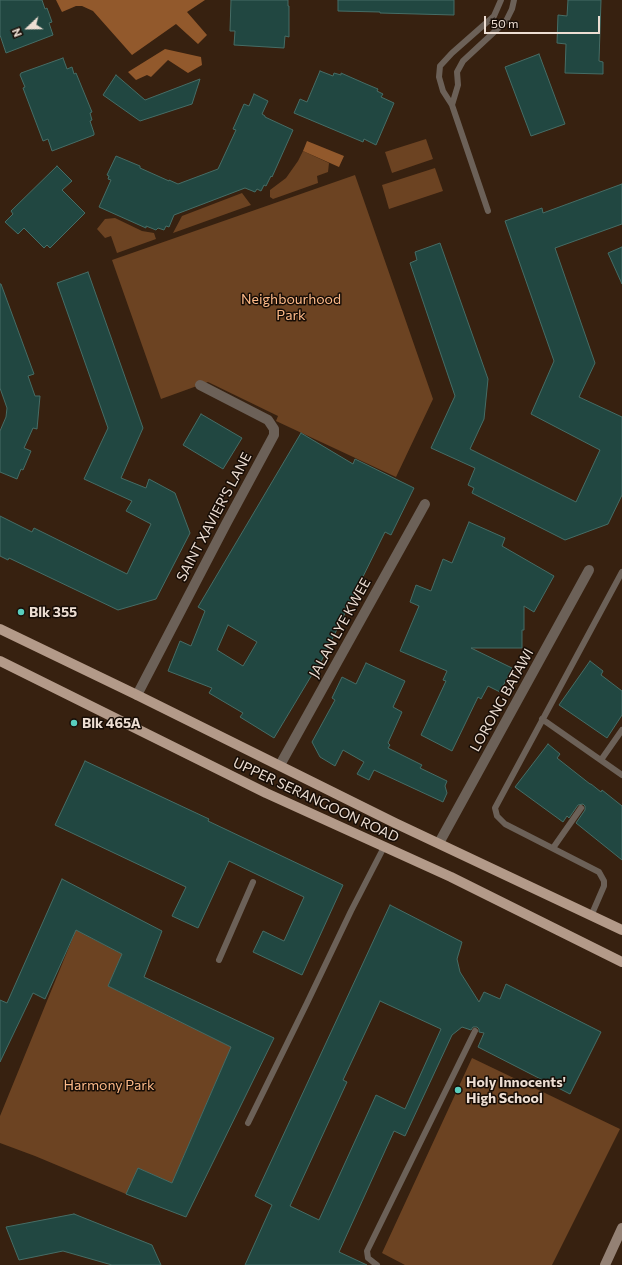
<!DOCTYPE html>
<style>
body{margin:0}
#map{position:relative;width:622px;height:1265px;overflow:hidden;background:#372110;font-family:Commissioner,sans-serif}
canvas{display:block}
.north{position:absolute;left:8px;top:8px;width:40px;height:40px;-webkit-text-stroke:3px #170d06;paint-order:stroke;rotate:248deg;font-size:11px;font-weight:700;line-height:16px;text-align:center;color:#edded3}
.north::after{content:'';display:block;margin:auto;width:14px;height:18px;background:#edded3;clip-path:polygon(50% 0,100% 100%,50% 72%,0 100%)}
.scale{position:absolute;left:484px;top:16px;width:116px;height:18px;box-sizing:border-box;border:2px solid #edded3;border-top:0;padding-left:5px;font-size:12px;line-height:14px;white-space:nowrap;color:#edded3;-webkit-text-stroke:3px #170d06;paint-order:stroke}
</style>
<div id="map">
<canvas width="622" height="1265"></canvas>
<div class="north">N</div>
<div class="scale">50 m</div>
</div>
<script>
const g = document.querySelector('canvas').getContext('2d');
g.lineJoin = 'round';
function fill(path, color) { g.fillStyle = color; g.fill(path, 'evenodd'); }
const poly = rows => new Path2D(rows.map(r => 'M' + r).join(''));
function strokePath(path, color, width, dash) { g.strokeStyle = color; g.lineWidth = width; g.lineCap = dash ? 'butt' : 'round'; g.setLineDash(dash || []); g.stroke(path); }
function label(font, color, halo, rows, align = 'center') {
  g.font = font + ' Commissioner,sans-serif'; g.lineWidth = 3; g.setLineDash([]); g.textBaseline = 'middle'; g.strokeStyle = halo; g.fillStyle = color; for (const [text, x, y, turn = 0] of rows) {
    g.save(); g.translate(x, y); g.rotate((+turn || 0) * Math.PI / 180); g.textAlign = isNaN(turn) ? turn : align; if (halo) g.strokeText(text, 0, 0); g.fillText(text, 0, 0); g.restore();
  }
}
const green = poly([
 [426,139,433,159,392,173,385,152],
 [303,151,329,163,328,172,317,176,318,183,273,199,270,197,270,190,286,178,298,161],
 [435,168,443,191,389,209,382,185],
 [355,175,433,399,396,477,276,421,278,416,208,382,161,399,112,260],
 [242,193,251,205,173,233,182,216],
 [115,218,142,231,154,233,156,239,117,253,111,236,105,238,97,229,105,219],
 [76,930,122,954,108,986,231,1047,172,1183,138,1168,126,1194,35,1156,0,1143,0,1116],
 [472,1058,620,1129,552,1265,405,1265,382,1253]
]);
const water = poly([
 [56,0,205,0,187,12,207,35,198,44,176,24,132,55,93,11,82,6,76,6,62,12],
 [165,49,201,57,202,65,188,73,168,60,151,77,147,75,136,80,128,72],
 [307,141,344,156,339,167,303,151]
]);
const building = poly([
 [0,0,42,0,45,9,47,8,52,22,49,23,53,35,6,53,0,35,0,0],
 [231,0,288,0,288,6,289,6,289,37,285,36,284,48,234,45,235,31,230,31,231,0],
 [338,0,454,0,454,15,380,13,380,12,338,11,338,0],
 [568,0,601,0,599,61,603,62,603,74,565,73,566,44,557,43,558,15,567,16,568,0],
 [539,54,565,124,531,136,505,67,539,54],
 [63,58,67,69,72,67,74,74,76,73,92,112,90,113,92,120,90,121,94,133,94,135,52,151,48,139,43,141,23,88,25,87,20,75,21,73,63,58],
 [320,71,333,76,334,73,341,75,341,73,366,84,378,89,377,91,383,94,381,97,394,103,376,145,364,139,363,142,294,113,300,99,307,102,320,71],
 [116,75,145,100,200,79,192,104,140,121,103,95,116,75],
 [254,94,268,101,262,114,265,116,265,117,293,130,272,177,271,176,266,186,264,185,261,191,257,189,255,192,245,188,174,215,169,227,166,226,164,230,158,228,156,230,146,226,146,228,99,207,111,180,108,179,109,176,107,175,116,156,140,166,140,168,169,181,169,180,178,184,218,169,236,130,233,129,244,104,249,106,254,94],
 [57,166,72,181,62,190,85,213,50,248,47,245,44,248,24,228,18,234,5,222,13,214,11,211,57,166],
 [622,184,622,224,555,248,595,363,579,397,622,417,622,495,608,524,565,540,472,493,474,488,468,485,475,468,431,448,455,396,410,263,417,260,415,252,440,243,488,379,484,419,470,449,576,502,600,450,531,414,554,361,505,221,542,208,543,213,622,184],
 [622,247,622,284,608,253,622,247],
 [88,272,143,428,121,478,146,488,149,479,175,493,190,533,156,599,118,610,9,558,8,560,0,556,0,516,32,532,34,528,127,574,151,524,126,511,132,501,84,479,108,428,57,283,88,272],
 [0,284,1,284,34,374,28,376,35,396,40,396,37,429,33,428,24,448,31,451,23,470,21,469,17,479,0,472,0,431,6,417,7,408,0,388,0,284],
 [201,414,242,438,223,469,183,445,201,414],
 [301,433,353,464,355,459,414,488,391,535,385,532,315,674,313,673,274,738,240,717,243,713,209,693,212,688,168,671,180,641,191,646,205,611,198,607,301,433],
 [228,625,257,642,243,666,217,650,228,625],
 [469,522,505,538,502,546,554,576,534,612,524,606,524,630,522,630,522,648,471,648,512,668,500,692,488,686,481,699,478,697,452,751,421,735,446,681,443,680,447,671,400,651,419,606,410,602,416,585,431,591,443,559,452,563,469,522],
 [590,661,603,671,601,675,622,691,622,715,607,738,559,705,590,661],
 [366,663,405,681,393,707,402,712,388,743,390,745,388,748,422,765,420,768,447,781,445,786,447,793,443,802,374,770,369,780,357,774,364,762,343,750,335,766,320,757,312,742,335,700,332,698,342,677,356,684,366,663],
 [548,744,560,754,557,758,590,784,591,784,601,792,602,790,622,806,622,860,576,823,585,810,585,806,583,804,578,805,569,818,567,816,563,822,515,787,548,744],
 [85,761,209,819,208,821,343,885,302,975,253,952,263,931,284,941,304,897,229,861,198,928,172,916,186,887,55,825,85,761],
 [62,879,162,931,144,977,274,1038,186,1217,126,1194,138,1168,172,1183,231,1047,108,986,122,954,76,930,45,999,33,993,0,1062,0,1000,7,1003,62,879],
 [390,905,462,942,457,959,460,972,479,1002,484,992,500,999,506,984,601,1032,570,1094,478,1047,484,1033,479,1032,479,1029,477,1027,473,1027,471,1030,462,1027,452,1035,405,1136,394,1131,339,1252,367,1265,245,1265,272,1205,255,1196,390,905],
 [380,1001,441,1029,405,1109,376,1095,319,1220,290,1206,347,1082,343,1080,380,1001],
 [74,1214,152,1245,161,1265,112,1265,63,1251,19,1260,6,1227,74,1214]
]);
const lane = poly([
 [452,105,458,85,457,72,463,61,506,21,512,9,514,0],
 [488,211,452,105,443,91,439,77,440,66,452,53,494,16,501,0],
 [542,719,622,775],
 [601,760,622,730],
 [553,848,581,808],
 [591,916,604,886,604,881,599,872,505,824,497,816,495,808,622,572],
 [219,960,253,882],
 [248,1123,307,1003,351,911,384,847],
 [377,1265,368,1258,367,1251,475,1031]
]);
const street = poly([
 [137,695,226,524,274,435,274,429,268,420,200,385],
 [280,765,425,504],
 [439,843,589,570]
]);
const secondary = poly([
 [605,1265,622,1228]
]);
const primary = poly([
 [0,629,137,695,395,823,622,930],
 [0,661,266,793,451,877,622,962]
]);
const markers = [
 [21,612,4,"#59cebe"],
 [74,723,4,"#59cebe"],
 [458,1090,4,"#59cebe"]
];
const parkNames = [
 ["Neighbourhood",291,299],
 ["Park",291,315],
 ["Harmony Park",109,1085]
];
const streetNames = [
 ["SAINT XAVIER'S LANE",214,517,-62],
 ["JALAN LYE KWEE",340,628,-61],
 ["LORONG BATAWI",502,700,-61],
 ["UPPER SERANGOON ROAD",316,800,25]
];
const poiNames = [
 ["Blk 355",29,612],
 ["Blk 465A",82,723],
 ["Holy Innocents'",466,1082],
 ["High School",466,1098]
];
fill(green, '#6c4322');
fill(water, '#92592c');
fill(building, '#214741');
strokePath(building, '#466d66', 1);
strokePath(lane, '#6c6158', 6);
strokePath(street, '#6c6158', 10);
strokePath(secondary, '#948174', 10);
strokePath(primary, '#b39a89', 10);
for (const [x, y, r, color] of markers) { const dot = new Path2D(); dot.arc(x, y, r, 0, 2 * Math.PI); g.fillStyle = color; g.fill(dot); strokePath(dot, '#170d06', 1.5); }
label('14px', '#fdba89', '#170d06', parkNames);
label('14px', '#edded3', '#170d06', streetNames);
label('bold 14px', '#edded3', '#170d06', poiNames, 'left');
</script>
